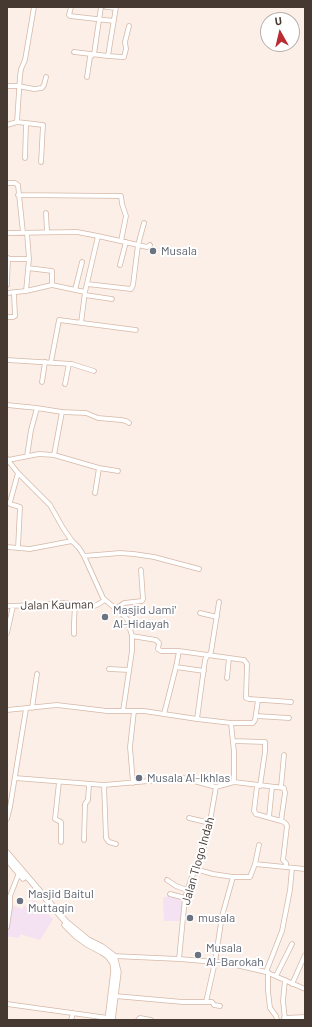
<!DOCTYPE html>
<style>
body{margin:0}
#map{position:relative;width:312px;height:1027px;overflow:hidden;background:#fcefe8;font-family:Barlow,sans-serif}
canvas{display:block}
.frame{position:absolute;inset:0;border:8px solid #453932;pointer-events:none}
.north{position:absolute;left:260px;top:12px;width:40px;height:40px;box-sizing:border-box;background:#fff;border:1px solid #b5b0ad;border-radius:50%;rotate:352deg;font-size:11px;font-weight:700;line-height:16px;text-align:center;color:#453932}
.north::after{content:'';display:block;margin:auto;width:14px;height:18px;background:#bb2b32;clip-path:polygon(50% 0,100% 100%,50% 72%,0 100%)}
</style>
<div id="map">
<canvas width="312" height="1027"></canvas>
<div class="frame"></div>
<div class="north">U</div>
</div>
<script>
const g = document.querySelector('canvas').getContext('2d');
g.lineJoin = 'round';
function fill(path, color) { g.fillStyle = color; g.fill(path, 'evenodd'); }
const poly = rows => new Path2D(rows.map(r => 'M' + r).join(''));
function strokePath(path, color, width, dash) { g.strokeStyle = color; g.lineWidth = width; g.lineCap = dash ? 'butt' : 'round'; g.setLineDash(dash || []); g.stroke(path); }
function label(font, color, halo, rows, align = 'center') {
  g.font = font + ' Barlow,sans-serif'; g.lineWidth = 4; g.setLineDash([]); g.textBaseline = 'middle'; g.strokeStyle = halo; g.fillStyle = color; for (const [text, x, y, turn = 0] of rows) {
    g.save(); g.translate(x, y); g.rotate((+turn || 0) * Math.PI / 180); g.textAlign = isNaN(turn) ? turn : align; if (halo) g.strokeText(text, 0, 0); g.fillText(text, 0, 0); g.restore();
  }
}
const education = poly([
 [171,895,183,898,181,921,164,921,163,898],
 [34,900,53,919,40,940,20,934,19,938,7,936,12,905,22,909,24,906,30,908]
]);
const minor = poly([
 [71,7,69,15,70,16,114,21],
 [106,7,116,8],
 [74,52,108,56,116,7],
 [108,56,122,57,124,57,126,49,125,42,129,26],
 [87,77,90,57,94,54,101,7],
 [7,86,18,86,34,89,42,88,44,85,46,77],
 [17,122,20,76,21,69,25,60,34,7],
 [26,123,43,125,41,162],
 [7,125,17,122,26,123,25,158],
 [7,183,15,183,18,185,23,233],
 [18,195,121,196,122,204,126,216,121,241],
 [46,213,47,232],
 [7,233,77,232,98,236,147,247,150,245],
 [7,259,29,259],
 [120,265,126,242],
 [87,284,131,289,133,285,138,245,144,223],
 [7,285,8,258],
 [52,285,85,292],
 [75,290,82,262],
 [26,291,29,259,27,233],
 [7,293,26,291,52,285,52,271,28,268],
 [85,295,112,299],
 [7,317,13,317,15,316,14,293],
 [81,323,85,292,98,236],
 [7,360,72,364,94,371],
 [51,362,59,320,136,330],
 [42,382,45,362],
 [65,384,69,364],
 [7,405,37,408,62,412,86,413,98,418,121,420,126,421,129,423],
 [54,455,62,412],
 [27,456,31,430,37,408],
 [7,459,18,473,50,505,63,528,72,541,79,548,84,556,103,598,124,616,127,619,132,636,132,651,123,711],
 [8,460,39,454,54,455,99,468,118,471],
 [95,493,99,468],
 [7,547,30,549,72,541],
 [18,548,20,507,10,504,10,502,18,473],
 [84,556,120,553,134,554,154,557,199,569],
 [7,606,39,605,63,603,94,606,97,605,105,600],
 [116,609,124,603,142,601,143,599,141,570],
 [200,613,217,617],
 [7,633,13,606],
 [74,634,74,623,75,604],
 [132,636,156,640,159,643,158,649,161,651,179,651,244,660,247,664,246,698,249,699,291,702],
 [176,667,204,671],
 [109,669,129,670],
 [227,678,229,658],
 [32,708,37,674],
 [7,710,57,705,107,711,144,711,197,719,231,723,253,723,255,720,258,700],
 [164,714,176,667,179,651],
 [256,716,289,718],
 [197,719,205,660,207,656,209,655,211,652,219,602],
 [231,723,234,752,234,782],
 [233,741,265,742,265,752,260,786],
 [15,778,104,785,183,778,216,787],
 [59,782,55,819,61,822,61,842],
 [133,783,130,747,134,711],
 [104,785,106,838,109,842,116,844],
 [257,786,254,811,255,812,256,814,281,821,284,822,286,824,287,826,283,860,286,863,286,867],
 [216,787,234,782,284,788,285,793,281,821],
 [281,787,284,755],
 [269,817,272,787],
 [189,818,210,823],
 [7,819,10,807,26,709],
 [84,840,85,804,88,800,89,784],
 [255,864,305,869],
 [195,869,213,874,233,877,250,877,255,864,259,845],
 [167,880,176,886,187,890],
 [170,894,185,898],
 [7,927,10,907,10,896,19,873],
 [113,956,179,959,227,963,266,972,305,989],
 [179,959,185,898,191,879,201,857,204,846,208,833,216,787],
 [266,972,282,931,290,890,292,868],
 [268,972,268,991,270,1008,276,1016,277,1020],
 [276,976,292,944],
 [292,984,305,955],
 [115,996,183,1002,206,1002,215,962,222,916,233,877],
 [206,1002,212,1002,214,1005,220,1006],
 [7,1004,108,1018],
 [284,1018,305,1017],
 [71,1020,73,1013],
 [138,1020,140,1018,151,1020],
 [285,1020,283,1001,285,980]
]);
const major = poly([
 [7,853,66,922,88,940,102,947,114,956,118,972,112,1020],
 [7,859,23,878],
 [65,925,76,936,87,944,102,952,108,956,113,963,114,971,108,1020]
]);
const markers = [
 [153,251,4,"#6b7280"],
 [105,617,4,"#6b7280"],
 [139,778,4,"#6b7280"],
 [20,901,4,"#6b7280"],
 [190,918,4,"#6b7280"],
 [198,955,4,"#6b7280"]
];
const worshipNames = [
 ["Musala",161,251],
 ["Masjid Jami'",113,610],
 ["Al-Hidayah",113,624],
 ["Musala Al-Ikhlas",147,778],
 ["Masjid Baitul",28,894],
 ["Muttaqin",28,908],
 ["musala",198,918],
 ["Musala",206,948],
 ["Al-Barokah",206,962]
];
const streetNames = [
 ["Jalan Kauman",57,605,-1],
 ["Jalan Tlogo Indah",198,861,-74]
];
fill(education, '#f4e1f2');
strokePath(minor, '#d5b8a6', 5.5);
strokePath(major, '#d5b8a6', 7);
strokePath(minor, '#fff', 4);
strokePath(major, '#fff', 5.5);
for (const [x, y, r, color] of markers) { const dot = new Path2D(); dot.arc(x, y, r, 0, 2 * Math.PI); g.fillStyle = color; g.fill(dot); strokePath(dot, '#fff', 1.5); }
label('12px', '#5b616d', '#fff', worshipNames, 'left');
label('12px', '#453932', '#fff', streetNames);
</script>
